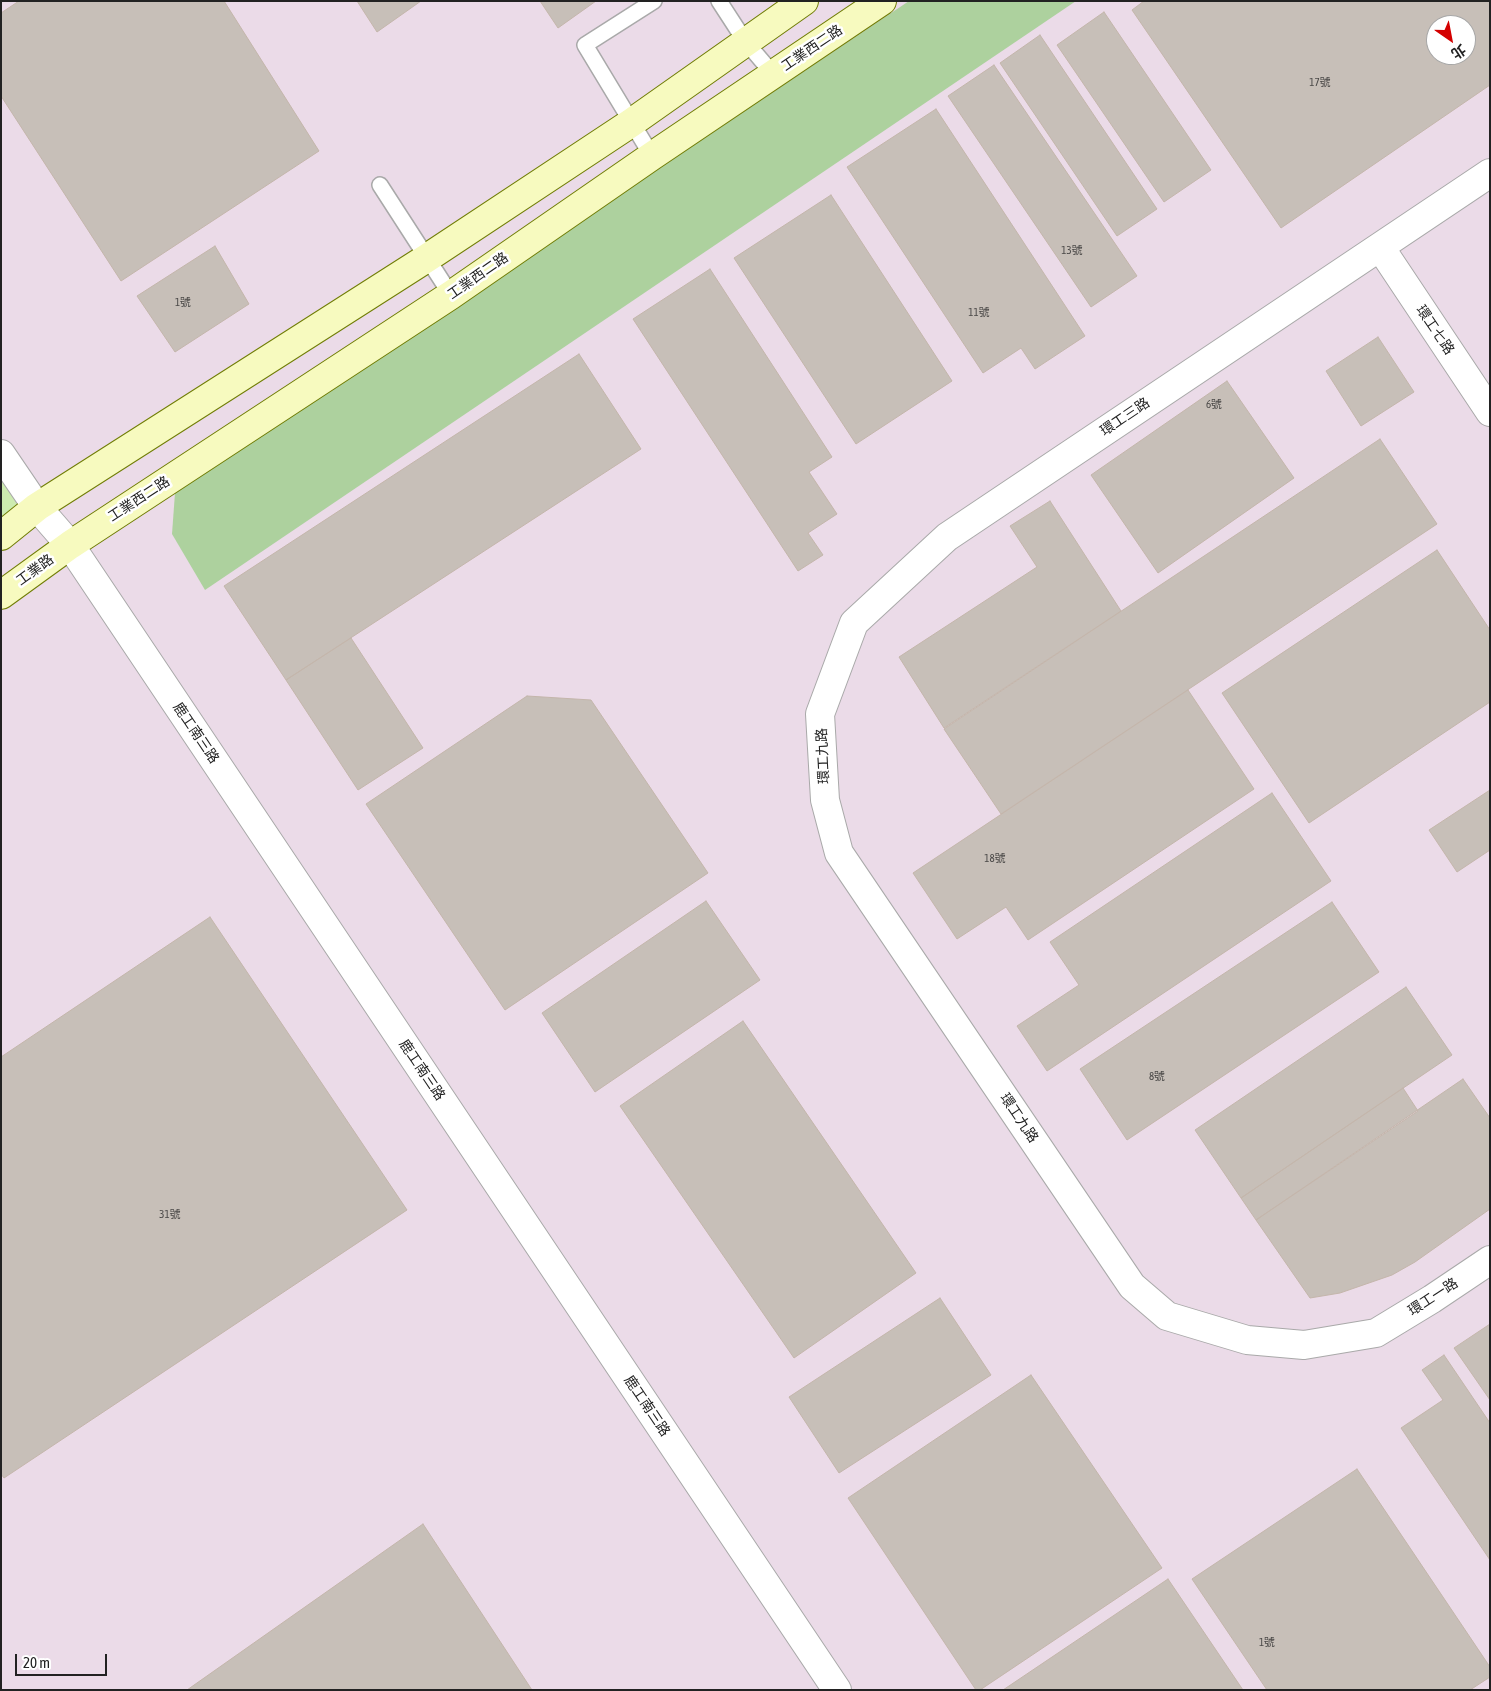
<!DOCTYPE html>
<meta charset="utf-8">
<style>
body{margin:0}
#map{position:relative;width:1491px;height:1691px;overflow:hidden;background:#f2efe9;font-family:"Asap Condensed","Noto Sans TC",sans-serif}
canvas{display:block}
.frame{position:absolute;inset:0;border:2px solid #222;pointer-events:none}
.north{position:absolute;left:1426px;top:15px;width:50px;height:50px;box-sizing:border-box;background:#fff;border:1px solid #a7a7a7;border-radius:50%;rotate:147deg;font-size:14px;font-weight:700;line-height:20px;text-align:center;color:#222}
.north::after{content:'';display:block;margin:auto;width:18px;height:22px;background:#d40000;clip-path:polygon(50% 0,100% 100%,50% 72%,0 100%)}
.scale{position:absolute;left:15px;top:1654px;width:92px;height:22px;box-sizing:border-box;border:2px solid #222;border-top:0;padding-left:6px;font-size:15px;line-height:18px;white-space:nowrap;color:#222;-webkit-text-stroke:4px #fff;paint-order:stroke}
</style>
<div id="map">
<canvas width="1491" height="1691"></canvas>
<div class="frame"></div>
<div class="north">北</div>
<div class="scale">20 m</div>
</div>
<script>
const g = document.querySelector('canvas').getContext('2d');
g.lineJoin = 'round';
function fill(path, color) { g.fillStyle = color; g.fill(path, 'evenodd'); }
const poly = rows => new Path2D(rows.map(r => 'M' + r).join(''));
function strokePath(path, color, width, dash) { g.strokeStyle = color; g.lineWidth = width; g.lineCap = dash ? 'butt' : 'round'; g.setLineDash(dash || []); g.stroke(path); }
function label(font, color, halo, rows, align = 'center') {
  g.font = font + ' "Asap Condensed","Noto Sans TC",sans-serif'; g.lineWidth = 5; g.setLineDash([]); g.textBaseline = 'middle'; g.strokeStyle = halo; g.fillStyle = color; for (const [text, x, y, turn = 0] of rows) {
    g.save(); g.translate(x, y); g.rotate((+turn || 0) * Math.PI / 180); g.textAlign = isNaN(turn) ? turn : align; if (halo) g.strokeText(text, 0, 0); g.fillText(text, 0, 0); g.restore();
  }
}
const industrial = poly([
 [1,1,1490,1,1490,1690,1,1690],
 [1436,25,1466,25,1466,55,1436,55]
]);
const grass = poly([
 [1,454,37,507,1,536]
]);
const forest = poly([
 [909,1,1076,1,205,590,172,534,175,493]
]);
const building = poly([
 [19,1,224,1,319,151,121,281,1,96,1,13,19,1],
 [357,1,421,1,377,32,357,1],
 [540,1,596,1,558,28,540,1],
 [1144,1,1490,1,1490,85,1281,228,1132,10,1144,1],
 [1436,25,1466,25,1466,55,1436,55,1436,25],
 [1104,12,1211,170,1164,202,1057,45,1104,12],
 [1040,35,1157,209,1117,236,1000,63,1040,35],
 [994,65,1137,276,1091,307,948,96,994,65],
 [936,109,1085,336,1035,369,1021,348,983,373,847,167,936,109],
 [831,195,952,381,856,444,734,258,831,195],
 [215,246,249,304,175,352,137,296,215,246],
 [710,269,832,457,809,472,837,514,808,533,823,555,798,571,633,319,710,269],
 [1378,337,1414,392,1361,426,1326,371,1378,337],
 [579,354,641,449,286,680,224,586,579,354],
 [1227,381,1294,478,1158,573,1091,475,1227,381],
 [1380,439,1437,524,1001,814,944,729,1380,439],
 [1050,501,1121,611,944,728,899,657,1037,567,1010,526,1050,501],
 [1437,550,1490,630,1490,702,1309,823,1222,693,1437,550],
 [351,638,423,748,358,790,286,680,351,638],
 [1188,690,1254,789,1028,940,1006,907,957,939,913,873,1188,690],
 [527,696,591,700,708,873,505,1010,366,804,527,696],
 [1490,790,1490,850,1457,872,1429,830,1490,790],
 [1272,793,1331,881,1047,1071,1017,1026,1079,985,1050,942,1272,793],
 [706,901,760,980,595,1092,542,1013,706,901],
 [1332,902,1379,972,1127,1140,1080,1069,1332,902],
 [210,917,407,1210,4,1478,1,1474,1,1057,210,917],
 [1406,987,1452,1055,1241,1198,1195,1130,1406,987],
 [743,1021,916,1273,794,1358,620,1106,743,1021],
 [1463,1079,1490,1118,1490,1209,1415,1262,1392,1275,1340,1293,1310,1298,1256,1220,1463,1079],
 [1403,1088,1418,1111,1256,1220,1241,1198,1403,1088],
 [940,1298,991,1375,839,1473,789,1397,940,1298],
 [1490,1324,1490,1400,1454,1348,1490,1324],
 [1444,1355,1490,1423,1490,1560,1401,1428,1443,1400,1422,1370,1444,1355],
 [1031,1375,1162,1568,980,1690,976,1690,848,1498,1031,1375],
 [1357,1469,1490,1667,1490,1677,1470,1690,1267,1690,1192,1579,1357,1469],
 [423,1524,532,1690,187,1690,423,1524],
 [1168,1579,1243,1690,1003,1690,1168,1579]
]);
const lane = poly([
 [719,1,745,41,774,75],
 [652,156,585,45,654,1],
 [380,185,451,295]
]);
const street = poly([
 [1490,173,947,537,854,623,820,714,825,800,839,853,1132,1286,1167,1316,1247,1340,1304,1345,1376,1333,1432,1299,1490,1260],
 [1380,247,1490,412],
 [1,454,37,507,70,545,837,1690]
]);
const secondary = poly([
 [1,536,37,507,427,258,631,123,804,1],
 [1,595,70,545,451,295,652,156,882,1]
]);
const numberNames = [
 ["17號",1320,83],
 ["13號",1072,251],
 ["1號",183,303],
 ["11號",979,313],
 ["6號",1214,405],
 ["18號",995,859],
 ["8號",1157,1077],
 ["31號",170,1215],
 ["1號",1267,1643]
];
const streetNames = [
 ["工業西二路",812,48,-34],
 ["工業西二路",478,276,-35],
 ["環工七路",1435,330,56],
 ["環工三路",1125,417,-34],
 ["工業西二路",139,499,-33],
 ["工業路",35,570,-36],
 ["鹿工南三路",196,733,56],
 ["環工九路",823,756,-93],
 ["鹿工南三路",422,1070,56],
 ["環工九路",1019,1118,56],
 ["環工一路",1433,1297,-33],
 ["鹿工南三路",647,1406,56]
];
fill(industrial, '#ebdbe8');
fill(grass, '#cdebb0');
fill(forest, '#add19e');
fill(building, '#c7bfb8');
strokePath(building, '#c4b6ab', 1);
strokePath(lane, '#a9a9a9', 18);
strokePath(street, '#a9a9a9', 30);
strokePath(secondary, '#707d05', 30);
strokePath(lane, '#fff', 15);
strokePath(street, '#fff', 28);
strokePath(secondary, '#f7fabf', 28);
label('11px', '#4b4948', null, numberNames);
label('14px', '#222', '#fff', streetNames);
</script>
